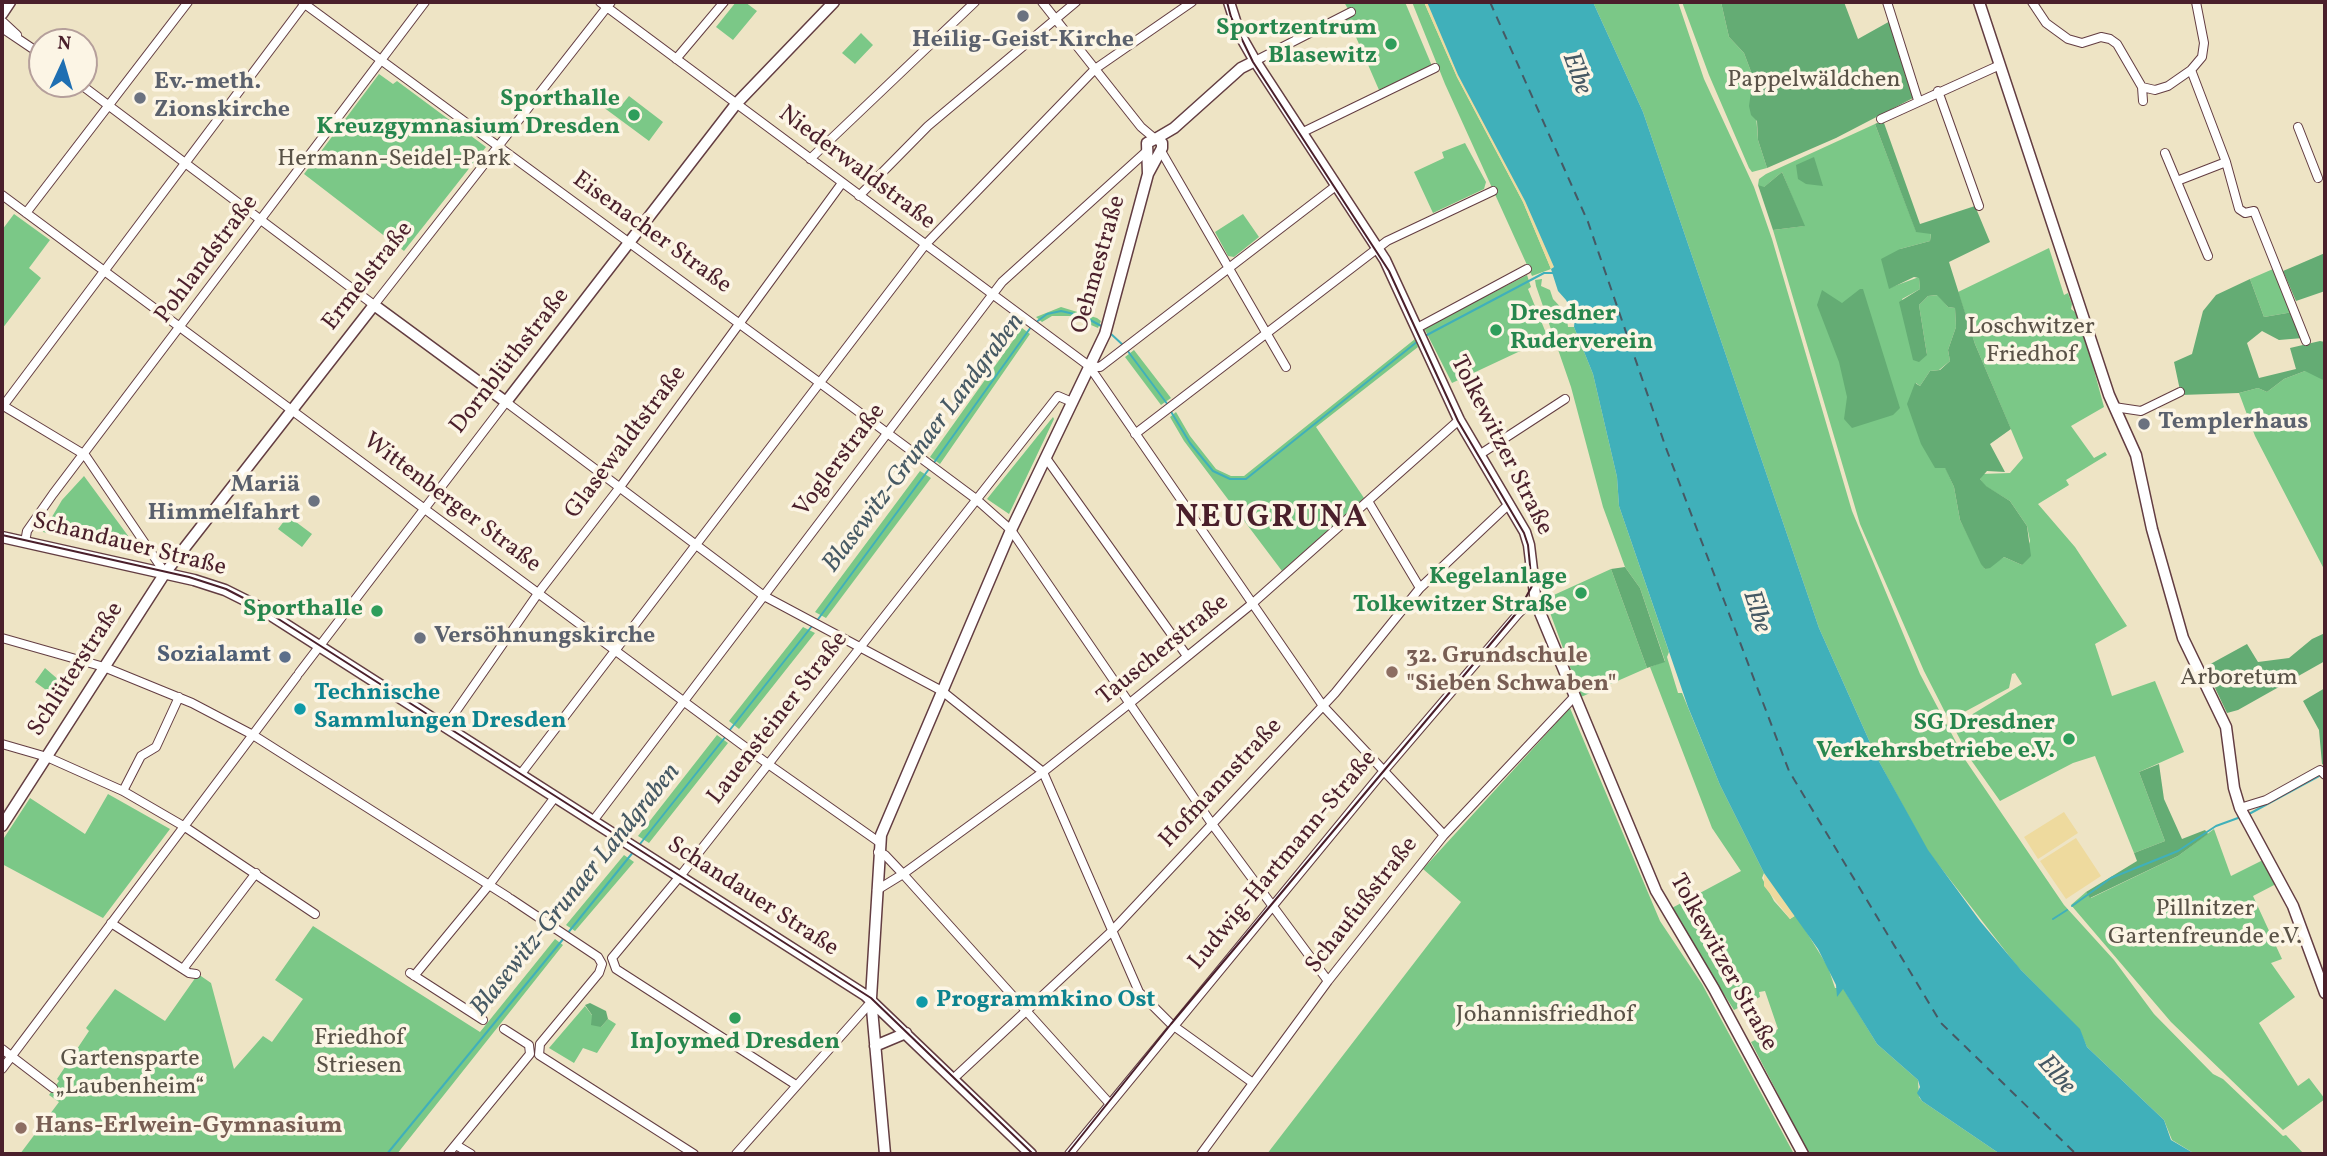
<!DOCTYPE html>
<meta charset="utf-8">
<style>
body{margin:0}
#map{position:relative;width:2327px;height:1156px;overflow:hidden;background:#eee4c5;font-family:Vollkorn,serif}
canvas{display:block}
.frame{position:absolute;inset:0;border:4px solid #4a1f2b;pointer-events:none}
.north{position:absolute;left:28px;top:28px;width:70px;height:70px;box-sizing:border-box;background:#fcf5e5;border:2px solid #b59f9b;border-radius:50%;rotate:4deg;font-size:19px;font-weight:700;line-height:28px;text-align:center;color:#4a1f2b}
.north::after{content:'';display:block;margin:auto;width:24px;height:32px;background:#1f6fb2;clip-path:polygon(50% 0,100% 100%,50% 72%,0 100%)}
</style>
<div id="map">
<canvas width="2327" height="1156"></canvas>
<div class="frame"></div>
<div class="north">N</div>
</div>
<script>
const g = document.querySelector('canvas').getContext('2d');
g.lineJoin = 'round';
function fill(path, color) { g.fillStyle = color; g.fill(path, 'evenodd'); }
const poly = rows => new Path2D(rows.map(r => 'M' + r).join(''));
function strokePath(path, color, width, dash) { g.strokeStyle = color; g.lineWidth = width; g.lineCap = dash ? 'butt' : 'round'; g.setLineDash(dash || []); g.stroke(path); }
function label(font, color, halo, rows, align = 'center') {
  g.font = font + ' Vollkorn,serif'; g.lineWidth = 7; g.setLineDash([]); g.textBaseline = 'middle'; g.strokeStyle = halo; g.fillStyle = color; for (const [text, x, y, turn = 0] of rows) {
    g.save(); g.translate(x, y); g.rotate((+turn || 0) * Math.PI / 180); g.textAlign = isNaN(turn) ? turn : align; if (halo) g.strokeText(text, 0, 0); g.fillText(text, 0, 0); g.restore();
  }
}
const green = poly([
 [736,2,745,2,757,11,733,40,716,27],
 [1344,2,1405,2,1432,66,1379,90,1349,21,1346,22,1342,12,1348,9],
 [1412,2,1424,2,1457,77,1523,202,1551,269,1532,276,1445,84],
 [1593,2,1678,2,1704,79,1754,187,1772,239,1852,511,1920,674,1966,761,2064,905,2114,960,2154,1014,2213,1074,2223,1079,2283,1136,2286,1135,2304,1154,2195,1154,2172,1140,2164,1120,2087,1047,2079,1029,2017,966,1927,850,1876,756,1819,628,1643,112],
 [1682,2,1721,2,1729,37,1744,53,1753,77,1758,140,1767,168,1752,172,1749,168,1709,75],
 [861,33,873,45,855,64,842,53],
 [379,74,393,84,397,81,486,147,404,251,304,174],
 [629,96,663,122,649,141,603,107,610,99,620,107],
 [1875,124,1916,231,1931,233,1930,241,1900,249,1889,288,1919,277,1920,289,1902,299,1927,355,1919,305,1928,296,1938,295,1948,307,1955,308,1956,327,1948,350,1950,361,1939,370,1930,371,1920,386,1916,383,1935,467,1945,467,1954,487,1960,520,1985,569,2004,557,2022,565,2030,541,2027,526,2010,501,1985,486,1980,479,1981,474,2010,473,2023,458,1975,344,1958,292,2049,248,2064,295,2068,293,2072,304,2071,309,2075,312,2088,348,2104,407,2071,426,2094,458,2105,452,2107,455,2066,480,2069,485,2038,504,2075,547,2127,626,2095,644,2112,696,2155,681,2184,752,2139,772,2165,841,2134,853,2095,756,2073,763,2000,801,1971,760,1953,726,2022,684,2015,673,2012,674,2009,688,1955,717,1947,716,1924,671,1860,524,1773,230,1804,226,1782,172,1763,188,1758,185,1759,179,1766,174],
 [1465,143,1486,182,1484,189,1433,213,1414,172,1444,158,1442,152],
 [14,214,50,240,29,268,41,278,2,329,2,230],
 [1243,214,1259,237,1234,257,1228,256,1215,232],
 [2273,269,2293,312,2264,317,2250,279],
 [1527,275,1531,287,1528,289,1548,338,1452,383,1424,328],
 [1542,279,1541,286,1550,290,1553,299,1566,313,1568,327,1574,327,1593,374,1617,477,1619,506,1669,652,1667,657,1678,693,1682,693,1720,785,1764,873,1762,878,1774,901,1790,919,1796,915,1801,923,1828,967,1835,988,1843,988,1877,1044,1918,1080,1919,1097,1922,1101,2000,1154,1809,1154,1751,1042,1778,1029,1765,991,1759,992,1760,997,1734,1010,1670,909,1741,871,1712,828,1650,667,1665,661,1640,588,1625,567,1603,507,1571,387,1536,286,1535,280],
 [1061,307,1097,318,1101,321,1098,328,1070,316,1052,316,1042,322,1036,317],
 [1022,328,1030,334,940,464,930,457],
 [1415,339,1418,347,1316,427,1364,498,1282,571,1184,441,1170,417,1176,412,1190,436,1216,469,1231,476,1244,476],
 [1134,350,1171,398,1161,405,1125,357],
 [2305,371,2310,371,2325,381,2325,571,2255,436,2239,393,2258,388,2267,392,2284,379],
 [1053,417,1054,419,1009,514,987,499],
 [920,471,931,478,826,618,815,612],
 [84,476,137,548,135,553,43,532,62,500],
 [288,516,312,534,302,547,278,529],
 [1611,569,1647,668,1581,697,1545,599],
 [803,627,815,633,739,729,729,721],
 [45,668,68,688,60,700,35,682],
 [1570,708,1660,921,1702,984,1794,1154,1267,1154,1461,902,1423,869],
 [717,735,728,743,649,843,638,836],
 [108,794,170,829,103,918,2,864,2,841,30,798,85,834],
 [2214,829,2231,876,2263,860,2276,884,2253,896,2282,959,2271,963,2295,997,2259,1023,2298,1086,2309,1078,2325,1099,2283,1130,2171,1022,2071,905,2086,892,2091,898,2178,856],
 [624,855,634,862,575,931,566,925],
 [313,926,480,1032,555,939,563,945,397,1154,20,1154,59,1102,49,1095,59,1081,57,1079,89,1031,86,1028,115,989,165,1021,198,974,211,983,234,1069,263,1036,272,1042,303,999,275,980],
 [585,1006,601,1027,608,1019,616,1024,597,1053,583,1048,574,1063,549,1048]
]);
const forest = poly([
 [1721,2,1844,2,1858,39,1892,20,1913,98,1836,138,1767,168,1758,140,1757,121,1751,115,1749,106,1753,77,1744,53,1729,37],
 [1879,122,1884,123,1920,224,1975,206,1990,242,1949,262,1975,344,2011,429,1990,444,2005,472,1987,471,1980,479,1986,486,2010,501,2027,526,2031,556,2022,565,2004,557,1990,568,1985,569,1981,564,1960,520,1954,487,1945,468,1935,468,1921,444,1907,404,1915,383,1920,386,1930,371,1940,370,1950,361,1948,350,1956,327,1955,308,1948,307,1937,295,1928,296,1919,305,1927,355,1919,362,1913,360,1899,302,1920,289,1919,278,1914,277,1889,289,1881,259,1900,249,1930,241,1931,234,1916,232,1875,124],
 [1814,157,1823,186,1806,184,1798,179,1796,165],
 [1782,172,1805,226,1773,230,1758,185,1764,187],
 [2325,253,2325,291,2296,301,2283,271],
 [2250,279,2264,317,2293,312,2303,338,2279,340,2262,331,2247,343,2259,378,2296,369,2290,348,2320,341,2325,342,2325,381,2305,371,2284,379,2267,392,2258,388,2239,393,2181,395,2174,362,2192,354,2203,311,2216,295],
 [1860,289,1863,289,1900,408,1893,415,1852,428,1844,419,1847,397,1839,362,1817,305,1822,290,1842,303],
 [1625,567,1640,588,1665,662,1647,668,1611,569],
 [2325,633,2325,661,2238,710,2227,713,2205,667,2247,644,2258,662,2289,658,2312,639],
 [2325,688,2325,766,2322,764,2319,730,2303,701],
 [2159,764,2164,799,2182,839,2205,830,2208,834,2178,856,2090,898,2086,892,2137,861,2134,853,2165,841,2139,772],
 [590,1003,606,1011,608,1019,601,1027,591,1025,592,1015,585,1005]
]);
const sand = poly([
 [1424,2,1427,2,1458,75,1487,126,1525,201,1554,267,1551,269,1523,202,1457,77],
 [2064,812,2078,833,2038,859,2024,837],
 [2076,838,2101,876,2066,899,2040,861],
 [1764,873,1796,915,1790,919,1764,886]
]);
const water = poly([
 [1427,2,1593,2,1643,112,1819,628,1876,756,1928,850,1980,921,2021,970,2080,1029,2087,1047,2164,1120,2171,1140,2195,1154,2000,1154,1922,1101,1917,1093,1920,1087,1918,1080,1877,1044,1843,989,1837,997,1836,985,1818,949,1764,873,1720,785,1688,707,1619,506,1617,477,1593,374,1574,327,1575,317,1566,300,1558,291,1551,269,1554,267,1525,201,1458,75]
]);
const stream = poly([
 [1035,323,1047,314,1061,311,1083,316,1103,327],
 [1110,333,1124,346],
 [1425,336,1544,273,1554,273],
 [1127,350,1168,405],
 [1170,410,1190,443,1213,471,1230,479,1246,479,1418,341],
 [933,464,1031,327],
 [816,622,929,469],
 [729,731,812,626],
 [2249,814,2319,776],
 [640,844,726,736],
 [2072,906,2111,878,2178,851,2216,826,2238,818],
 [2053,919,2067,910],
 [567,934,634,851],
 [387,1154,564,938]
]);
const ferry = poly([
 [1490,2,1588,222,1666,448,1789,771,1941,1023,2076,1154]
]);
const street = poly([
 [302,2,820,383,976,499,1011,530,1212,824,1328,981],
 [600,2,1089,366],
 [1042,2,1141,127,1154,138],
 [1887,2,1918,100],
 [2032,2,2046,23,2068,39,2082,43,2101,37,2110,39,2117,44,2142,87,2155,90,2168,86,2191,70,2202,57,2204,43,2196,2],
 [3,22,17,35],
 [2,28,42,55],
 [676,59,724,2],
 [1255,61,1351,12],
 [2191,70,2226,162,2239,209,2245,213,2254,211,2306,341],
 [80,84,374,305,611,2],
 [2142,87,2143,101],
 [1938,91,1979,206],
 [1881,119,2000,65],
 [2298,127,2318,178],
 [1301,133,1435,68],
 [1161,151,1286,367],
 [2165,153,2208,256],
 [810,159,975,2],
 [2177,181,2226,162],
 [2,195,768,764,879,842],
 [859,196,928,126,1076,2],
 [26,213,188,2],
 [1417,328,1527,269],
 [1089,366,1323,706,1444,835],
 [1089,366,1100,367,1337,185],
 [2,405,85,455,165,573],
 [3,406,306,2],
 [2114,407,2141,411,2180,392],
 [1135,434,1387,241,1493,191],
 [1479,455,1565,399],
 [1046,458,1187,656],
 [1368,501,1420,588],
 [25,542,27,531,53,494,425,2],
 [2,638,104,667,192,703,253,735,508,897],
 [299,673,506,402,764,596,942,691,1043,772,1139,992,1171,1024,1253,1083],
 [445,727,539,592,620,487,842,183],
 [2,744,47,757,123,791,185,827,315,914],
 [520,775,925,245,1095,69,1192,2],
 [123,791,141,756,156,747,179,697],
 [2240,808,2266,800,2320,770,2325,775],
 [593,821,1002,282,1148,150],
 [878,852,885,855,903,874,1110,1104],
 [877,890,903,874,1043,772,1130,703,1253,603,1459,420],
 [511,899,598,957,602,964,599,973,540,1044,539,1055,694,1154],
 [111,923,189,973,196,974],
 [183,969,256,873],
 [410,973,483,1020],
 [414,976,489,885,555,797],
 [2,1049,53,1088],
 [2,1069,297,676],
 [953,1079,1111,932,1335,693,1420,588,1508,505],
 [796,1085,616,969,612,958,681,875,1058,396,1072,402],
 [456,1145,471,1154],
 [448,1154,530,1054,529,1045,504,1029],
 [736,1154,872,1001],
 [1069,1154,1382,773,1518,614,1527,605,1536,603],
 [1201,1154,1328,981,1444,835,1574,697]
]);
const secondary = poly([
 [1229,2,1239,33,1255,61,1385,260,1459,420,1525,532,1529,545,1536,603,1656,891,1714,989,1803,1154],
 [1979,2,2109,395,2136,455,2152,529,2183,638,2226,727,2234,788,2240,808,2293,906,2325,993],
 [2,14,10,2],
 [1157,138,1174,128,1241,68,1255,61],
 [2,537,194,580,225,590,255,605,865,995,1031,1154],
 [2,826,165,573,374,305,506,402,736,104,834,2],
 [875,1046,906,1033],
 [885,1154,871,998,881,835,1011,530,1105,334,1148,174,1147,143,1157,138,1162,143,1162,148,1148,174]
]);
const tram = poly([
 [2,535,189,577,226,589,255,604,871,998,1033,1154],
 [1067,1154,1171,1024,1519,610,1532,586,1528,545,1524,533,1458,421,1389,271,1253,62,1231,17,1227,2]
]);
const markers = [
 [1023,16,7,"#6b7280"],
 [1391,44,7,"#2e9e5b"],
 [140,98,7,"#6b7280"],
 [634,115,7,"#2e9e5b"],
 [1496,330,7,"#2e9e5b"],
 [2144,424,7,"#6b7280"],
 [314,501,7,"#6b7280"],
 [1581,593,7,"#2e9e5b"],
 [377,611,7,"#2e9e5b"],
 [420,638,7,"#6b7280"],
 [285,657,7,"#5c6f8a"],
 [1392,672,7,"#8d6e63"],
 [300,709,7,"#0f9aa8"],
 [2069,739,7,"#2e9e5b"],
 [922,1002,7,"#0f9aa8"],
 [735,1018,7,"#2e9e5b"],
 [21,1128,7,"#8d6e63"]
];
const leisureNames = [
 ["Sportzentrum",1377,30],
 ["Blasewitz",1377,58],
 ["Sporthalle",620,101],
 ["Kreuzgymnasium Dresden",620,129],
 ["Dresdner",1510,316,"left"],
 ["Ruderverein",1510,344,"left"],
 ["Kegelanlage",1567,579],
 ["Tolkewitzer Straße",1567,607],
 ["Sporthalle",363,611],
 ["SG Dresdner",2055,725],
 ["Verkehrsbetriebe e.V.",2055,753],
 ["InJoymed Dresden",735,1044,"center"]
];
const worshipNames = [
 ["Heilig-Geist-Kirche",1023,42,"center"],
 ["Ev.-meth.",154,84],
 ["Zionskirche",154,112],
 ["Templerhaus",2158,424],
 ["Mariä",300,487,"right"],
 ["Himmelfahrt",300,515,"right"],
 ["Versöhnungskirche",434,638]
];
const parkNames = [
 ["Pappelwäldchen",1814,82],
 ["Hermann-Seidel-Park",394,161],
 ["Loschwitzer",2031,329],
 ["Friedhof",2031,357],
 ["Arboretum",2239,680],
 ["Pillnitzer",2205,911],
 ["Gartenfreunde e.V.",2205,939],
 ["Johannisfriedhof",1545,1017],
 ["Friedhof",359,1040],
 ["Striesen",359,1068],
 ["Gartensparte",130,1061],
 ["„Laubenheim“",130,1089]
];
const streetNames = [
 ["Niederwaldstraße",856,169,37],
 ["Eisenacher Straße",651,234,36],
 ["Pohlandstraße",208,260,-53],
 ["Oehmestraße",1100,265,-74],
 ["Ermelstraße",369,277,-52],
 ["Dornblüthstraße",511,362,-52],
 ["Glasewaldtstraße",627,443,-53],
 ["Tolkewitzer Straße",1500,446,63],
 ["Voglerstraße",841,461,-53],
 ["Wittenberger Straße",451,504,37],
 ["Schandauer Straße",129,546,14],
 ["Tauscherstraße",1164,651,-39],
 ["Schlüterstraße",77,670,-57],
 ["Lauensteiner Straße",779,719,-52],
 ["Hofmannstraße",1222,784,-47],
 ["Ludwig-Hartmann-Straße",1284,861,-50],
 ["Schandauer Straße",752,898,33],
 ["Schaufußstraße",1363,906,-52],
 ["Tolkewitzer Straße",1722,963,61]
];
const serviceNames = [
 ["Sozialamt",271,657]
];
const educationNames = [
 ["32. Grundschule",1406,658],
 ["\"Sieben Schwaben\"",1406,686],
 ["Hans-Erlwein-Gymnasium",35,1128]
];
const cultureNames = [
 ["Technische",314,695],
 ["Sammlungen Dresden",314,723],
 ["Programmkino Ost",936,1002]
];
const waterNames = [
 ["Elbe",1575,74,70],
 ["Blasewitz‐Grunaer Landgraben",925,444,-53],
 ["Elbe",1755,612,72],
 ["Blasewitz‐Grunaer Landgraben",577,891,-51],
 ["Elbe",2055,1076,48]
];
const districtNames = [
 ["NEUGRUNA",1272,520]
];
fill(green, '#7bc887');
fill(forest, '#64ac74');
fill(sand, '#eeda9e');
fill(water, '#40b0ba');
strokePath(stream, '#40b0ba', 2);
strokePath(ferry, '#465964', 2, [9, 7]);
strokePath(street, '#633d42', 10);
strokePath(secondary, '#633d42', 13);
strokePath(street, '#fff', 8);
strokePath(secondary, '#fff', 10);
strokePath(tram, '#4a1f2b', 2);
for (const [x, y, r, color] of markers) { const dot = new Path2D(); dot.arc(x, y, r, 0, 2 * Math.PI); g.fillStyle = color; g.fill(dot); strokePath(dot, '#fcf5e5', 2.5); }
label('bold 24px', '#27864d', '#fcf5e5', leisureNames, 'right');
label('bold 24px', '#5b616d', '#fcf5e5', worshipNames, 'left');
label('24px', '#595247', '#fcf5e5', parkNames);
label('24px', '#4a1f2b', '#fcf5e5', streetNames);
label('bold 24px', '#4e5e75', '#fcf5e5', serviceNames, 'right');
label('bold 24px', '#785e54', '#fcf5e5', educationNames, 'left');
label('bold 24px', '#0d838f', '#fcf5e5', cultureNames, 'left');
label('italic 26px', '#465964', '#fcf5e5', waterNames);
g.letterSpacing = '2px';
label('bold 32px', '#4a1f2b', '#fcf5e5', districtNames);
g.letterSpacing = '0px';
</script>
